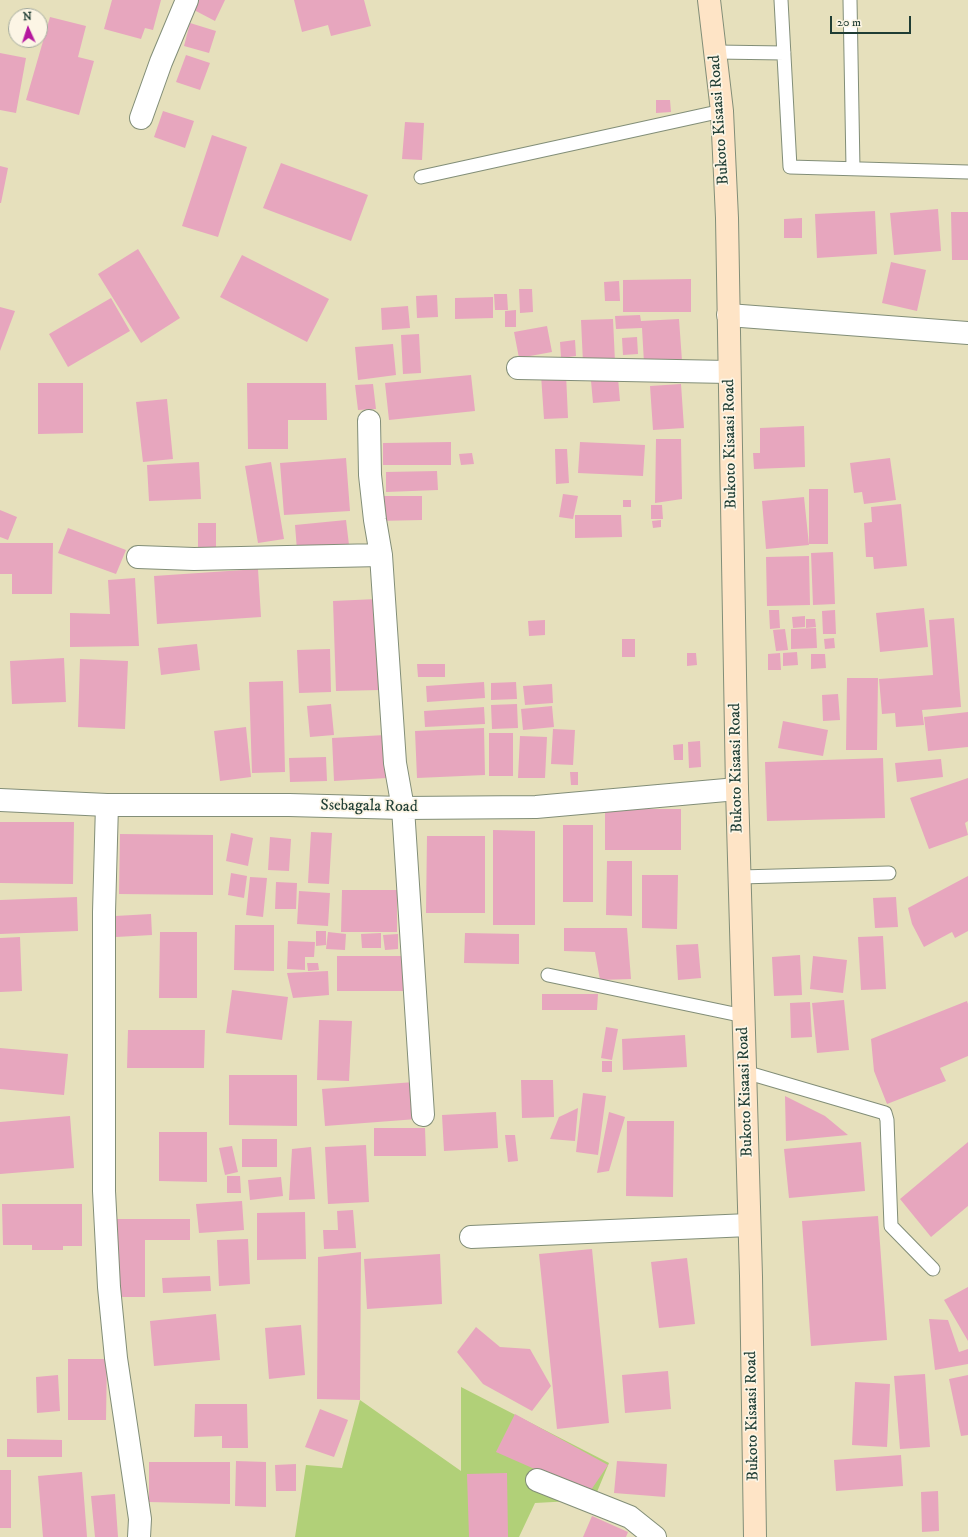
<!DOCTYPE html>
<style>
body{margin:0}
#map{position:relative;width:968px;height:1537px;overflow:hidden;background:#e6e0bc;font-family:"IM FELL DW Pica",serif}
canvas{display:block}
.north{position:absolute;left:8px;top:8px;width:40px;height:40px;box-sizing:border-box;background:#fcf5e5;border:1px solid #a4ab9e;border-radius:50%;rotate:357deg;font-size:11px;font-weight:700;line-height:16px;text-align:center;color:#1f3d34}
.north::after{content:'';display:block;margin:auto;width:14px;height:18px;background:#b5179e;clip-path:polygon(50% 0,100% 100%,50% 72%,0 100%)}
.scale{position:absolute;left:830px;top:16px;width:81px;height:18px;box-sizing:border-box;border:2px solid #1f3d34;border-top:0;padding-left:5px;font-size:12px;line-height:14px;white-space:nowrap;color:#1f3d34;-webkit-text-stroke:3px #fcf5e5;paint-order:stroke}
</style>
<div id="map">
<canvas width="968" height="1537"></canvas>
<div class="north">N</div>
<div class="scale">20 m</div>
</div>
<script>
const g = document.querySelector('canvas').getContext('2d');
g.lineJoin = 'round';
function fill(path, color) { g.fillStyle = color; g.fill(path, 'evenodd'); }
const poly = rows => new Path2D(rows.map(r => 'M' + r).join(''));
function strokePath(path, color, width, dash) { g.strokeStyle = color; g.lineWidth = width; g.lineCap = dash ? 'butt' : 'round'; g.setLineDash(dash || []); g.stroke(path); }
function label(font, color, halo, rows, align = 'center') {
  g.font = font + ' "IM FELL DW Pica",serif'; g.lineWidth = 3.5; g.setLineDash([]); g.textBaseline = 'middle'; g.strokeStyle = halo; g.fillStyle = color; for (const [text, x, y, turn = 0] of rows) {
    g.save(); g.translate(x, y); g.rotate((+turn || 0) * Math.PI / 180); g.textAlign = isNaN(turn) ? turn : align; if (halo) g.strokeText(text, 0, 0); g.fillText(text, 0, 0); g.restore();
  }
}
const green = poly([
 [461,1387,609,1463,597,1492,590,1500,535,1503,519,1537,295,1537,306,1465,342,1468,360,1400,461,1471]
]);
const building = poly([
 [112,0,161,0,153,30,145,28,141,39,104,29],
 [199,0,225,0,215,21,194,10],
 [294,0,364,0,371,26,331,36,328,25,302,32],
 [50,17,86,26,78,57,94,61,79,115,26,100],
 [190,23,216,31,209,53,184,46],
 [0,53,26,58,16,113,0,110],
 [186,55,210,63,200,90,176,82],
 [656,100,670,100,671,112,656,113],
 [163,111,194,121,185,148,154,137],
 [405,122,424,123,422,160,402,159],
 [212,135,247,147,218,237,182,226],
 [281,163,368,195,351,241,263,208],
 [0,166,8,168,1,203,0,203],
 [938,209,941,251,894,255,890,213],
 [875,211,877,254,817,258,815,214],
 [951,212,968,212,968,260,952,260],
 [802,218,802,238,784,238,784,219],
 [138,249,180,318,141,343,98,274],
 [242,255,329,299,307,342,220,297],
 [891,262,926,270,917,311,882,303],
 [691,279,691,312,623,312,623,280],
 [619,281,620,301,605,301,604,282],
 [519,289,532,289,533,312,520,313],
 [494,294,507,294,508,310,495,310],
 [437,295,438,317,417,318,416,296],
 [493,297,493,318,455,319,455,298],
 [111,298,130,331,68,367,49,334],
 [408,306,410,328,382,330,381,308],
 [0,307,15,311,0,351],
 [516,310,516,327,505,327,505,311],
 [640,315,641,321,679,319,682,361,644,363,642,328,616,329,615,316],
 [613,319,615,362,583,363,581,320],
 [547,326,552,352,519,358,514,332],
 [419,334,421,373,403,374,401,335],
 [637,337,638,354,623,355,622,338],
 [575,340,576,356,561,358,560,342],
 [393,344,396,375,358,380,355,347],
 [566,374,568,418,544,419,541,375],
 [471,375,475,411,389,420,385,383],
 [618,378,620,401,593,403,591,381],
 [38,383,83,383,83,433,38,434],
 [247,383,326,383,327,420,288,420,288,449,248,449],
 [373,384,376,409,358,410,355,385],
 [681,384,684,428,653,430,650,386],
 [167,399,173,459,143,462,136,402],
 [804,426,805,467,754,469,753,453,760,453,760,428],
 [656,439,681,439,682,499,655,503],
 [451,442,451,465,383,465,383,443],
 [580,442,645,445,643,476,578,473],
 [555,449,567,449,569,483,556,484],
 [472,453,474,464,461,465,459,454],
 [346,458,350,511,284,515,280,463],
 [890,458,896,500,864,504,862,492,854,493,850,463],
 [199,462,201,499,149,501,147,465],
 [271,462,284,539,258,543,245,466],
 [437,471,438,490,386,492,386,472],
 [809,489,828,489,828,544,809,544],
 [563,494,578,496,573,519,559,517],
 [377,496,422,496,422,520,377,521],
 [804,497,809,545,766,549,762,501],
 [623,500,631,500,631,507,623,507],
 [901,504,907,566,874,569,873,557,866,557,864,523,872,522,871,507],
 [651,505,662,505,663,519,651,519],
 [0,510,17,517,8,540,0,537],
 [575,515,621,515,622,537,575,538],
 [346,520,349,545,297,550,295,525],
 [661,520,661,527,653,528,652,521],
 [198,523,216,523,216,548,198,548],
 [68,528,126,550,116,574,58,553],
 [0,543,53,543,52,594,12,594,12,574,0,574],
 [833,552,835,604,813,605,811,553],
 [809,556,810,605,767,606,766,557],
 [258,569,261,617,157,624,154,576],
 [135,578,139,646,70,647,70,613,110,614,108,580],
 [377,599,380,690,336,691,333,601],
 [924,608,928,647,880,652,876,613],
 [769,610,779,610,780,628,770,629],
 [835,610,836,634,823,634,822,611],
 [805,616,805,627,793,628,792,617],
 [954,618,961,707,922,710,924,725,896,727,895,713,882,714,879,679,933,675,929,620],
 [806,619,815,619,816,627,806,628],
 [545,620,545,635,529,636,528,621],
 [816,628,817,648,791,649,791,629],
 [785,629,788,650,776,651,773,630],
 [834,638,835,648,825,649,824,639],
 [622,639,635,639,635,657,622,657],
 [197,644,200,670,161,675,158,648],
 [330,649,331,692,299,693,297,650],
 [797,652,798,665,783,666,783,653],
 [687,653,696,653,697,665,687,666],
 [780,653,781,670,768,670,768,654],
 [811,654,825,654,826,668,811,669],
 [64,658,66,702,12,704,10,661],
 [80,659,128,661,125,729,78,727],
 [417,664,445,664,445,677,418,677],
 [847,678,878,678,877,750,846,750],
 [283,681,285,772,252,773,249,682],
 [484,682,485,698,427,702,426,686],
 [516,682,517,699,491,700,491,683],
 [552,684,553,703,525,705,523,686],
 [838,694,840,720,823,721,822,695],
 [331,704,334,735,310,737,307,706],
 [517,704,518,728,492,729,491,705],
 [552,706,554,727,523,730,521,709],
 [484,707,485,724,425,727,424,711],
 [968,712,968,747,928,751,924,717],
 [783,721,828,730,823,756,778,748],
 [246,727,251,777,220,781,214,731],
 [484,728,485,775,417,778,415,731],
 [553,729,575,730,573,765,551,764],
 [489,733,513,733,513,776,489,776],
 [385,735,387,778,334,781,332,738],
 [520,736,547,737,545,778,518,778],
 [700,741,701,767,689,768,688,742],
 [683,744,683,760,674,760,673,745],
 [326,757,327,781,290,782,289,758],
 [883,758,885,818,767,821,765,762],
 [941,759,943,777,897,782,895,763],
 [570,772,578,772,578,785,571,785],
 [968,778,968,821,965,823,968,835,929,849,910,798],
 [605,809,681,809,681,850,605,850],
 [0,822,74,822,73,884,0,883],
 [563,825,593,825,593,902,563,902],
 [493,830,535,831,535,925,493,925],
 [311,832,332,833,329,884,308,883],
 [231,833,253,838,248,866,226,861],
 [120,834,213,835,213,895,119,894],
 [427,836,485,836,485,913,426,913],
 [270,837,291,839,289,871,268,870],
 [607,861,632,861,632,916,606,915],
 [231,873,247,876,244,898,228,895],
 [642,875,678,875,677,929,642,928],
 [968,876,968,931,955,938,952,932,924,947,912,924,908,908],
 [250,877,267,878,263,917,246,915],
 [276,882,297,883,296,909,275,909],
 [342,890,397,890,397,932,341,932],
 [299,891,330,893,328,926,297,924],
 [77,897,78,931,0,934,0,900],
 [896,897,898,927,875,928,873,898],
 [151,914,152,935,116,937,115,916],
 [235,925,274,925,274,971,234,970],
 [564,928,627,928,631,979,600,980,595,952,564,951],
 [316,931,326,931,326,945,316,946],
 [160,932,197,932,197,998,159,998],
 [328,932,346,934,345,950,326,949],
 [381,933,381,948,362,948,361,934],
 [465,933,519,934,519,964,464,963],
 [398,934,398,949,385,950,383,935],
 [883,936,886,989,861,990,858,937],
 [20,937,22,991,0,992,0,938],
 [288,941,315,942,314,957,305,957,305,970,287,969],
 [698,944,701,978,678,980,676,945],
 [800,955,802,995,774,996,772,957],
 [337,956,404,956,404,991,337,991],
 [813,956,847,960,843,993,810,989],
 [307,963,318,963,319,970,308,971],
 [328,971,329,995,293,998,287,973],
 [232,990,288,997,282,1040,226,1033],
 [542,994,598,994,597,1010,542,1010],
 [844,1000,849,1050,817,1053,812,1003],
 [967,1001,968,1004,968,1056,940,1068,946,1081,887,1104,874,1071,871,1039],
 [810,1002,812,1037,791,1038,790,1003],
 [319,1020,352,1021,349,1081,317,1080],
 [606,1027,618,1029,612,1060,601,1058],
 [128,1030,205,1030,204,1068,127,1068],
 [685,1035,687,1067,623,1070,622,1039],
 [0,1048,68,1054,64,1095,0,1089],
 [602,1061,612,1061,612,1072,602,1072],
 [229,1075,297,1075,297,1126,229,1125],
 [521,1080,553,1080,554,1117,522,1118],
 [414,1082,417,1119,325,1126,322,1089],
 [583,1093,606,1096,598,1155,576,1152],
 [785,1096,825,1116,848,1135,786,1141],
 [578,1108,575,1141,550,1139,559,1117],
 [496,1112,498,1148,444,1151,442,1115],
 [609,1112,625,1117,609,1171,597,1173],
 [70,1116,74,1168,0,1174,0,1122],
 [627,1121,674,1121,673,1197,626,1196],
 [374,1128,425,1128,426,1156,374,1156],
 [159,1132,207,1132,207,1182,159,1181],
 [505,1135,515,1135,518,1161,508,1162],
 [242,1139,277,1139,277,1167,242,1167],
 [861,1142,865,1191,789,1198,784,1149],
 [968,1142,968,1206,931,1237,900,1199],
 [366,1145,369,1202,328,1204,325,1147],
 [232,1146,238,1172,225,1175,219,1148],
 [311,1147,315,1199,289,1200,292,1149],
 [227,1176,240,1176,241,1193,227,1193],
 [281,1177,283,1196,250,1200,248,1180],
 [242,1201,244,1230,199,1233,196,1204],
 [2,1204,82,1204,82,1246,63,1246,63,1250,32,1250,32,1245,3,1245],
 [353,1210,356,1248,324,1249,323,1230,338,1230,337,1211],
 [305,1212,306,1259,257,1260,257,1213],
 [878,1216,887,1340,811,1346,802,1221],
 [116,1219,190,1219,190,1240,145,1240,145,1297,115,1297],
 [248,1239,250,1284,219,1286,217,1240],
 [592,1249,609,1423,557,1429,539,1254],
 [361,1252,360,1400,317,1399,318,1257],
 [440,1254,442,1304,367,1309,364,1259],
 [687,1258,695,1324,659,1328,651,1262],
 [210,1276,211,1291,163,1293,162,1278],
 [968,1287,968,1341,944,1300],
 [216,1314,220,1360,154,1366,150,1321],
 [929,1319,948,1320,959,1352,968,1349,968,1364,935,1370],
 [301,1325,305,1375,269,1379,265,1328],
 [476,1327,500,1347,530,1349,551,1386,532,1411,483,1384,457,1352],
 [68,1359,107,1359,106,1420,68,1420],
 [668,1371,671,1409,625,1413,622,1375],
 [925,1374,930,1447,900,1449,894,1376],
 [58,1375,60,1411,37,1413,36,1377],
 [968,1375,968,1435,961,1436,949,1379],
 [855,1382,890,1384,887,1447,852,1445],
 [195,1404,247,1404,248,1448,222,1448,222,1436,194,1437],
 [320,1409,348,1420,334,1457,305,1447],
 [515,1414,608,1465,589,1493,496,1452],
 [7,1439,62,1440,62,1457,7,1457],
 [901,1455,903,1486,836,1491,834,1460],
 [236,1461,266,1462,266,1507,235,1506],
 [617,1461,667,1464,665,1497,614,1493],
 [149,1462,230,1462,230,1504,149,1502],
 [296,1464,296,1491,276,1491,275,1465],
 [0,1470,11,1470,11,1528,0,1528],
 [82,1472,87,1537,43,1537,38,1476],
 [507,1473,508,1537,469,1537,467,1474],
 [938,1491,939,1531,922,1532,921,1492],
 [115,1494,118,1537,95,1537,91,1496],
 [592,1516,628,1532,626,1537,583,1537]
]);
const lane = poly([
 [781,0,790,167,968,172],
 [850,0,853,168],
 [716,52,784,53],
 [421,177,722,111],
 [740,877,889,873],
 [548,975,744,1016],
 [745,1072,885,1113,887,1120,891,1226,933,1269]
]);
const street = poly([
 [141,118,161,62,187,0],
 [728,315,968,333],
 [518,368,729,372],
 [369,421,370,475,375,520,381,555,395,763,403,808,423,1115],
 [138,557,194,559,381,555],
 [0,800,107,805,289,805,403,808,536,807,737,789],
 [107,805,104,912,104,1191,109,1287,116,1358,140,1519,139,1537],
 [471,1237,749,1225],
 [537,1480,630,1517,655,1537]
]);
const secondary = poly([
 [709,0,722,111,727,218,737,789,751,1276,755,1537]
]);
const streetNames = [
 ["Bukoto Kisaasi Road",720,120,-94],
 ["Bukoto Kisaasi Road",731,444,-91],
 ["Bukoto Kisaasi Road",737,768,-91],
 ["Ssebagala Road",369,807,1],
 ["Bukoto Kisaasi Road",746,1092,-92],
 ["Bukoto Kisaasi Road",753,1416,-91]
];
fill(green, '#b1d078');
fill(building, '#e7a6be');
strokePath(lane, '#828e78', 15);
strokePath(street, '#828e78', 24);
strokePath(secondary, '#828e78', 24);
strokePath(lane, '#fff', 13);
strokePath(street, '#fff', 22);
strokePath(secondary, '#fee4c6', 22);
label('16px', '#1f3d34', '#fcf5e5', streetNames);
</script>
